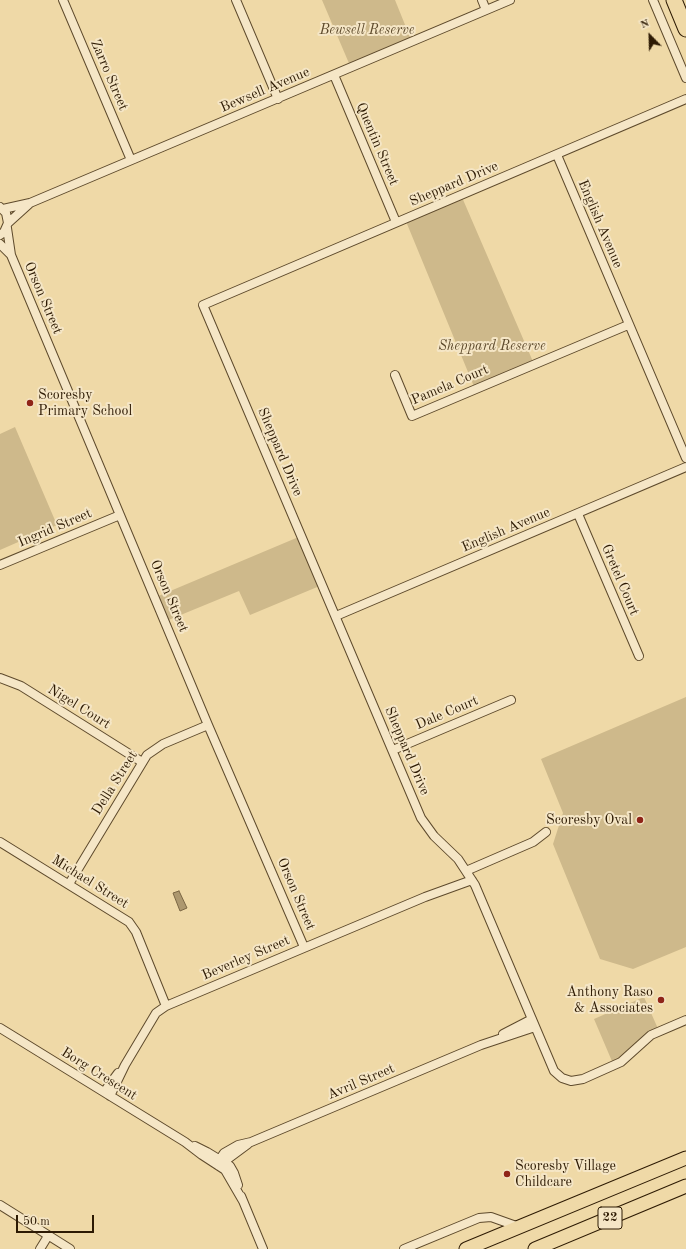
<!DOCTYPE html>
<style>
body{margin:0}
#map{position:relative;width:686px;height:1249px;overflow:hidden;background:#efd9a7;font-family:"Old Standard TT",serif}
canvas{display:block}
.north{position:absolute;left:630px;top:16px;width:40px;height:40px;-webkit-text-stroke:3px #f5e6c6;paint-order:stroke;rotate:337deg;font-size:11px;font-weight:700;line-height:16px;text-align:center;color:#2d1a03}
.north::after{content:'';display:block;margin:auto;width:14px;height:18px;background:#2d1a03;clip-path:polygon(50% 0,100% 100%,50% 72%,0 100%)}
.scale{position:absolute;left:16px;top:1215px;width:78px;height:18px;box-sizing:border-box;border:2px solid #2d1a03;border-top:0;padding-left:5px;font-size:12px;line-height:14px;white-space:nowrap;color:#2d1a03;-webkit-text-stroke:3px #f5e6c6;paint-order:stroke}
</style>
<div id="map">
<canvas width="686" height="1249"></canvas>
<div class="north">N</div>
<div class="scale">50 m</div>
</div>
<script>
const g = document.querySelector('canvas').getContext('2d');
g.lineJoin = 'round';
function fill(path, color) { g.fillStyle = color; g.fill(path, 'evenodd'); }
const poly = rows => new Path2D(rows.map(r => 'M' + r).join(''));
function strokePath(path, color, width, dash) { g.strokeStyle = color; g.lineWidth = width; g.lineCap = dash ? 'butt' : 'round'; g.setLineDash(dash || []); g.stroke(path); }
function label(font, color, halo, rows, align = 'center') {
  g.font = font + ' "Old Standard TT",serif'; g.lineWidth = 4; g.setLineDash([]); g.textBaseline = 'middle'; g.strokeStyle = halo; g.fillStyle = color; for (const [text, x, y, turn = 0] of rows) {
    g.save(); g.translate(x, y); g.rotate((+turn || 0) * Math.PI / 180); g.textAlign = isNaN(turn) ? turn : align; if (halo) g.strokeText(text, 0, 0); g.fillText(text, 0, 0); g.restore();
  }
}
const green = poly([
 [322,0,395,0,412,42,351,68],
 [461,195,534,364,475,389,405,219],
 [15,427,57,525,0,550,0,434],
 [301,536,322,585,250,615,239,591,166,621,156,597],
 [686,697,686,947,633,969,600,959,553,844,563,813,541,759],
 [644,997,659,1031,614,1066,594,1019]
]);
const water = poly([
 [179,891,187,908,180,911,173,893,179,891]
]);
const street = poly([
 [63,0,131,160],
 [236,0,278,99],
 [482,0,486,10],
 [653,0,686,78],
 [334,75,396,222],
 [686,99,203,305,421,818,434,836,458,859,475,885,554,1071,562,1078,571,1081,583,1079,621,1062,651,1035,686,1020],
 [557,155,686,458],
 [0,207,6,213,8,223,4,232,0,235],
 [3,209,30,203,510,0],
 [8,223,29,204],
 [7,228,11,255,208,725,304,947],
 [0,244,11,255],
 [395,375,412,416,628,325],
 [578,514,639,656],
 [0,565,120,515],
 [336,616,686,467],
 [0,678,21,686,142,762],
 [393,750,511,700],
 [0,842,129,922,136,932,166,1006],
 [466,871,533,842,546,832],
 [69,884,147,755,163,744,208,725],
 [0,1028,185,1142,202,1155,225,1170,243,1201],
 [503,1034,532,1019],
 [104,1092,118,1073],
 [110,1096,125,1065,156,1013,166,1006,425,897,472,880],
 [195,1146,207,1152,230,1166,234,1173,238,1185],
 [221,1164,248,1144],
 [219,1166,220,1159,224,1153,238,1145,251,1142,481,1045,535,1027],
 [241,1196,263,1249],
 [0,1205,70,1249],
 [40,1249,48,1236],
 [404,1249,479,1218,491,1217,519,1227]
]);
const primary = poly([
 [466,1249,686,1158],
 [535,1249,686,1186]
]);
const highway = poly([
 [674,0,686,29]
]);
const markers = [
 [30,403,4,"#8f2418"],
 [640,820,4,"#8f2418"],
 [661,1000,4,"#8f2418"],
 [507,1174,4,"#8f2418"]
];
const shields = [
 [610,1218,24]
];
const shieldNames = [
 ["22",610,1218]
];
const parkNames = [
 ["Bewsell Reserve",367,30],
 ["Sheppard Reserve",492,346]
];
const streetNames = [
 ["Zarro Street",109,75,67],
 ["Bewsell Avenue",265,90,-23],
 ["Quentin Street",377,144,67],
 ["Sheppard Drive",454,184,-23],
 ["English Avenue",600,224,67],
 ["Orson Street",43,298,67],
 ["Pamela Court",450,385,-23],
 ["Sheppard Drive",280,452,67],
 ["Ingrid Street",55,528,-23],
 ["English Avenue",506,530,-23],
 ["Gretel Court",620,580,67],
 ["Orson Street",169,596,67],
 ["Nigel Court",79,707,32],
 ["Dale Court",447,713,-23],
 ["Sheppard Drive",407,751,67],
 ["Della Street",115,783,-58],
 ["Michael Street",90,882,32],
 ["Orson Street",296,894,67],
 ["Beverley Street",246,958,-23],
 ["Borg Crescent",99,1074,32],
 ["Avril Street",361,1082,-23]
];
const poiNames = [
 ["Scoresby",38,395],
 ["Primary School",38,411],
 ["Scoresby Oval",632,820,"right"],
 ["Anthony Raso",653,992,"right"],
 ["& Associates",653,1008,"right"],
 ["Scoresby Village",515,1166],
 ["Childcare",515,1182]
];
fill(green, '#ceb98b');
fill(water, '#ad986f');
strokePath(water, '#7a6644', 1);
strokePath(street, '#5e4a2c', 10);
strokePath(primary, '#2d1a03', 15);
strokePath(highway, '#2d1a03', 17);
strokePath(street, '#f5e6c6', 8);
strokePath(primary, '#efd9a7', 13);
strokePath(highway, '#efd9a7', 15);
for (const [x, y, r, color] of markers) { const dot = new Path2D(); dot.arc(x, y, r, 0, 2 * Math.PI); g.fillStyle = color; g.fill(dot); strokePath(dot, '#f5e6c6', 1.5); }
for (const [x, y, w] of shields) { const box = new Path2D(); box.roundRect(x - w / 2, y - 11, w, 22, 3); g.fillStyle = '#f5e6c6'; g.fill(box); strokePath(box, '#2d1a03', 1); }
label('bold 13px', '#2d1a03', null, shieldNames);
label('italic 14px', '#5d4a2c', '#f5e6c6', parkNames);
label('14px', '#2d1a03', '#f5e6c6', streetNames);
label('14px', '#2d1a03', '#f5e6c6', poiNames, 'left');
</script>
